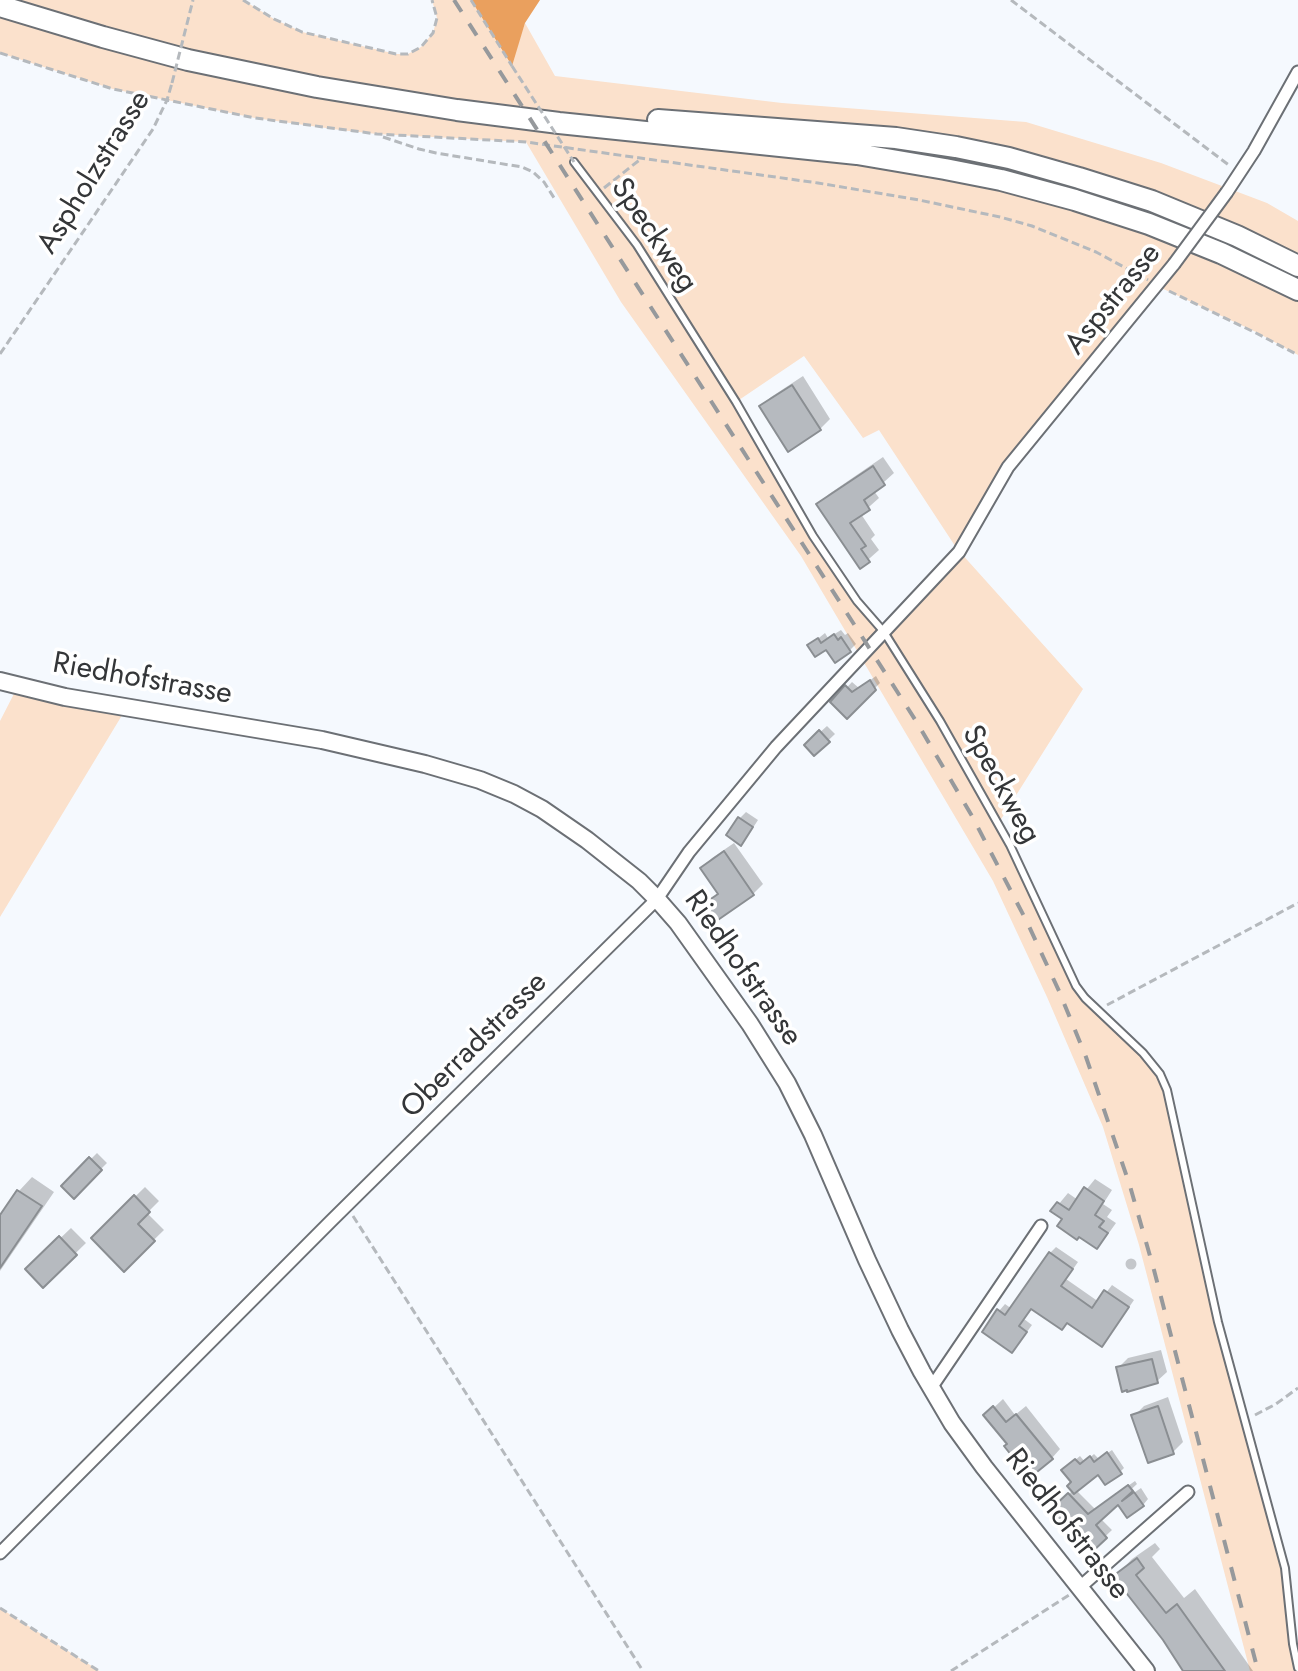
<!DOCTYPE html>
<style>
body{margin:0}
canvas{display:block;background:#f5f9fe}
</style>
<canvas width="1298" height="1671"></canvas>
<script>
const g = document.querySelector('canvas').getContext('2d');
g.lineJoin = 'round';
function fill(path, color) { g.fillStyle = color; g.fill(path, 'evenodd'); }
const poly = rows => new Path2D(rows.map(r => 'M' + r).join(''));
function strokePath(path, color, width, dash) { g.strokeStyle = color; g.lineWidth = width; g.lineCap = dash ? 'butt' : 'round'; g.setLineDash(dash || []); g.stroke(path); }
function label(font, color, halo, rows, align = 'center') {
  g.font = font + ' Jost,sans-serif'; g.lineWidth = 7; g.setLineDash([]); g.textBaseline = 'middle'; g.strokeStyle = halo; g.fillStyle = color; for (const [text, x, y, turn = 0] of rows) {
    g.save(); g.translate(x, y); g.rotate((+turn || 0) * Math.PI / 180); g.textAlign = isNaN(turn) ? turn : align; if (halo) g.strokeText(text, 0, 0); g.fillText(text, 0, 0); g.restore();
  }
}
const green = poly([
 [0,0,243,0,274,19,302,32,396,54,408,54,421,47,433,33,437,18,432,0,471,0,511,65,525,23,555,76,782,103,1026,122,1161,163,1267,203,1298,221,1298,355,1256,332,1157,286,1017,456,960,552,1083,689,998,824,1076,986,1143,1053,1167,1090,1205,1268,1285,1568,1291,1631,1298,1656,1298,1671,1250,1671,1139,1245,1103,1127,1047,997,993,881,801,556,621,302,526,142,377,134,340,130,255,118,113,89,0,53],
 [804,356,863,438,879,430,959,552,884,632,857,601,813,536,736,402],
 [18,686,127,707,0,917,0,721],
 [0,1608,98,1670,99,1671,0,1671]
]);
const forest = poly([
 [471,0,540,0,525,23,512,66]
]);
const shadow = poly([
 [803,376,830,419,820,429,761,406,771,397],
 [883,457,894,473,874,491,879,498,861,514,875,535,871,539,879,550,861,566,819,504,829,494],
 [841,630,845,635,848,633,856,644,850,650,810,645,825,633,828,638],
 [876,676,880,683,847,716,833,702,852,682,859,688],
 [827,726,835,734,814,754,806,745],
 [746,812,758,820,747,837,740,818],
 [734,843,763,884,753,894,705,905,719,892,702,868,712,858],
 [97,1153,107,1163,74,1196,64,1186],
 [32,1177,54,1192,0,1271,0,1218,19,1191],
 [1095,1179,1112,1190,1103,1204,1112,1210,1107,1217,1116,1223,1106,1237,1097,1246,1053,1211,1068,1193,1078,1200],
 [145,1187,159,1201,147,1213,164,1230,124,1269,93,1238],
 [71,1228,86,1243,43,1285,28,1269],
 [1056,1247,1078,1262,1066,1279,1099,1302,1112,1285,1134,1300,1108,1338,1032,1307,1024,1319,1032,1325,1018,1344,999,1311,1005,1304,1012,1309,1050,1253],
 '1125.5 1264a5.5 5.5 0 1 1 11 0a5.5 5.5 0 1 1-11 0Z',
 [1161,1350,1167,1372,1156,1382,1118,1368,1128,1358],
 [1168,1397,1183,1442,1173,1452,1134,1416,1144,1406],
 [1003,1399,1015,1415,1026,1406,1060,1449,1052,1458,1009,1444,986,1415],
 [1112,1450,1124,1468,1120,1472,1098,1472,1076,1490,1095,1509,1135,1481,1137,1484,1123,1497,1125,1499,1141,1488,1148,1499,1143,1505,1118,1502,1100,1518,1112,1530,1092,1549,1085,1538,1056,1507,1073,1490,1073,1482,1068,1466,1080,1456,1085,1462,1094,1454,1099,1459],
 [1155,1543,1160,1549,1152,1557,1184,1598,1195,1589,1253,1671,1186,1671,1116,1576,1132,1559]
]);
const building = poly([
 [792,385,821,430,788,452,759,406,792,385],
 [873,466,885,485,864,500,870,510,850,523,866,546,861,549,870,562,860,569,816,504,873,466],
 [834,634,838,640,841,637,851,652,835,663,826,650,815,657,807,645,818,638,821,643,834,634],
 [870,680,876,690,847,719,830,702,845,685,852,692,870,680],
 [819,730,830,742,814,756,804,745,819,730],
 [738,817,753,827,741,846,726,835,738,817],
 [724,851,754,895,715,922,702,905,718,894,700,868,724,851],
 [89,1157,102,1170,74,1199,61,1186,89,1157],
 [1084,1187,1104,1201,1095,1215,1104,1221,1099,1227,1108,1233,1097,1249,1079,1237,1077,1240,1057,1226,1062,1219,1050,1211,1057,1202,1069,1210,1084,1187],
 [17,1190,42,1206,0,1268,0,1215,17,1190],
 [134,1195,150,1212,138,1224,155,1241,124,1272,91,1238,134,1195],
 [59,1236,77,1255,43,1288,25,1269,59,1236],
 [1049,1252,1073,1269,1061,1286,1092,1308,1104,1290,1129,1307,1102,1347,1067,1323,1062,1330,1031,1309,1019,1326,1027,1332,1012,1353,982,1332,997,1309,1005,1315,1049,1252],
 [1152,1359,1158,1383,1127,1392,1127,1390,1122,1392,1116,1367,1152,1359],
 [993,1406,1006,1422,1016,1414,1053,1459,1032,1476,1026,1468,1023,1470,1004,1446,1007,1444,983,1415,993,1406],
 [1158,1406,1174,1454,1148,1463,1131,1415,1158,1406],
 [1107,1452,1122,1474,1105,1485,1098,1475,1074,1494,1067,1486,1071,1482,1061,1470,1075,1459,1080,1464,1090,1456,1094,1462,1107,1452],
 [1128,1485,1133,1491,1122,1501,1134,1492,1144,1506,1127,1518,1118,1505,1096,1525,1107,1538,1092,1552,1080,1540,1082,1538,1063,1518,1058,1523,1049,1513,1054,1509,1053,1507,1068,1493,1088,1514,1128,1485],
 [1137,1558,1144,1568,1136,1575,1166,1613,1177,1604,1225,1671,1183,1671,1163,1640,1113,1576,1137,1558]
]);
const path = poly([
 [243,0,274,19,302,32,396,54,408,54,421,47,433,33,437,18,432,0],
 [471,0,512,66],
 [1011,0,1230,166],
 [0,53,113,89,255,118,377,134,526,142,818,183,919,200,1000,217,1032,226,1096,252,1148,280],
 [383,137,419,149,436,153,522,167,533,172,544,182,556,201],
 [604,188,642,158],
 [1169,291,1256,333,1298,355],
 [0,354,153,129,167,100,172,83],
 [1107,1005,1298,903],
 [353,1216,643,1671],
 [1255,1415,1276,1404,1298,1388],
 [0,1608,99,1671],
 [951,1671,1069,1595]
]);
const lane = poly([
 [574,162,637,245,736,402,813,536,857,601,884,632,940,721,1010,845,1076,986,1085,998,1143,1053,1160,1074,1167,1090,1218,1322,1285,1568,1293,1644,1298,1668]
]);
const street = poly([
 [1227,192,1254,151,1298,72],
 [931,1388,1041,1226],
 [0,1553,331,1221,657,899,689,852,776,747,959,552,1008,467,1174,264],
 [1079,1588,1188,1492]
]);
const secondary = poly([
 [0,681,65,697,322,740,425,764,480,780,514,794,542,809,587,840,639,881,657,899,678,923,750,1024,787,1083,813,1135,867,1260,900,1330,922,1372,952,1423,984,1467,1146,1671]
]);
const highway = poly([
 [0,6,103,37,188,60,317,87,457,110,559,123,857,154,945,169,1001,180,1075,200,1149,224,1221,253,1298,290],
 [658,120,896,138,956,147,1009,158,1079,178,1152,201,1237,236,1298,266]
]);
const rail = poly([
 [454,0,916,721,972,816,1027,922,1059,991,1086,1057,1130,1186,1154,1270,1258,1671]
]);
const pathBridge = poly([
 [512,66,574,162],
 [172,83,193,0]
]);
const streetBridge = poly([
 [1174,264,1227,192]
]);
const streetNames = [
 ["Aspholzstrasse",95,173,-58],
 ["Speckweg",653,236,56],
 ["Aspstrasse",1114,300,-51],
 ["Riedhofstrasse",142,680,10],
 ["Speckweg",1000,785,61],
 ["Riedhofstrasse",742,969,55],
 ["Oberradstrasse",475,1046,-45],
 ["Riedhofstrasse",1066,1525,52]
];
fill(green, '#fbe1cc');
fill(forest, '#eaa05e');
fill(shadow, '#0003');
fill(building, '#b6babf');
strokePath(building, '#8a8e92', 2);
strokePath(lane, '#6c7075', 10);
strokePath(street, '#6c7075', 15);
strokePath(secondary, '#6c7075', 20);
strokePath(highway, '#6c7075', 24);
strokePath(path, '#b5b9bd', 3, [8, 4]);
strokePath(lane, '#fff', 6);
strokePath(street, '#fff', 11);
strokePath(secondary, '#fff', 16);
strokePath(highway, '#fff', 20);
strokePath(rail, '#96999c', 4, [14, 14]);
strokePath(streetBridge, '#6c7075', 15, []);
strokePath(pathBridge, '#b5b9bd', 3, [8, 4]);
strokePath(streetBridge, '#fff', 11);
label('30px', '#343638', '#fff', streetNames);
</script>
